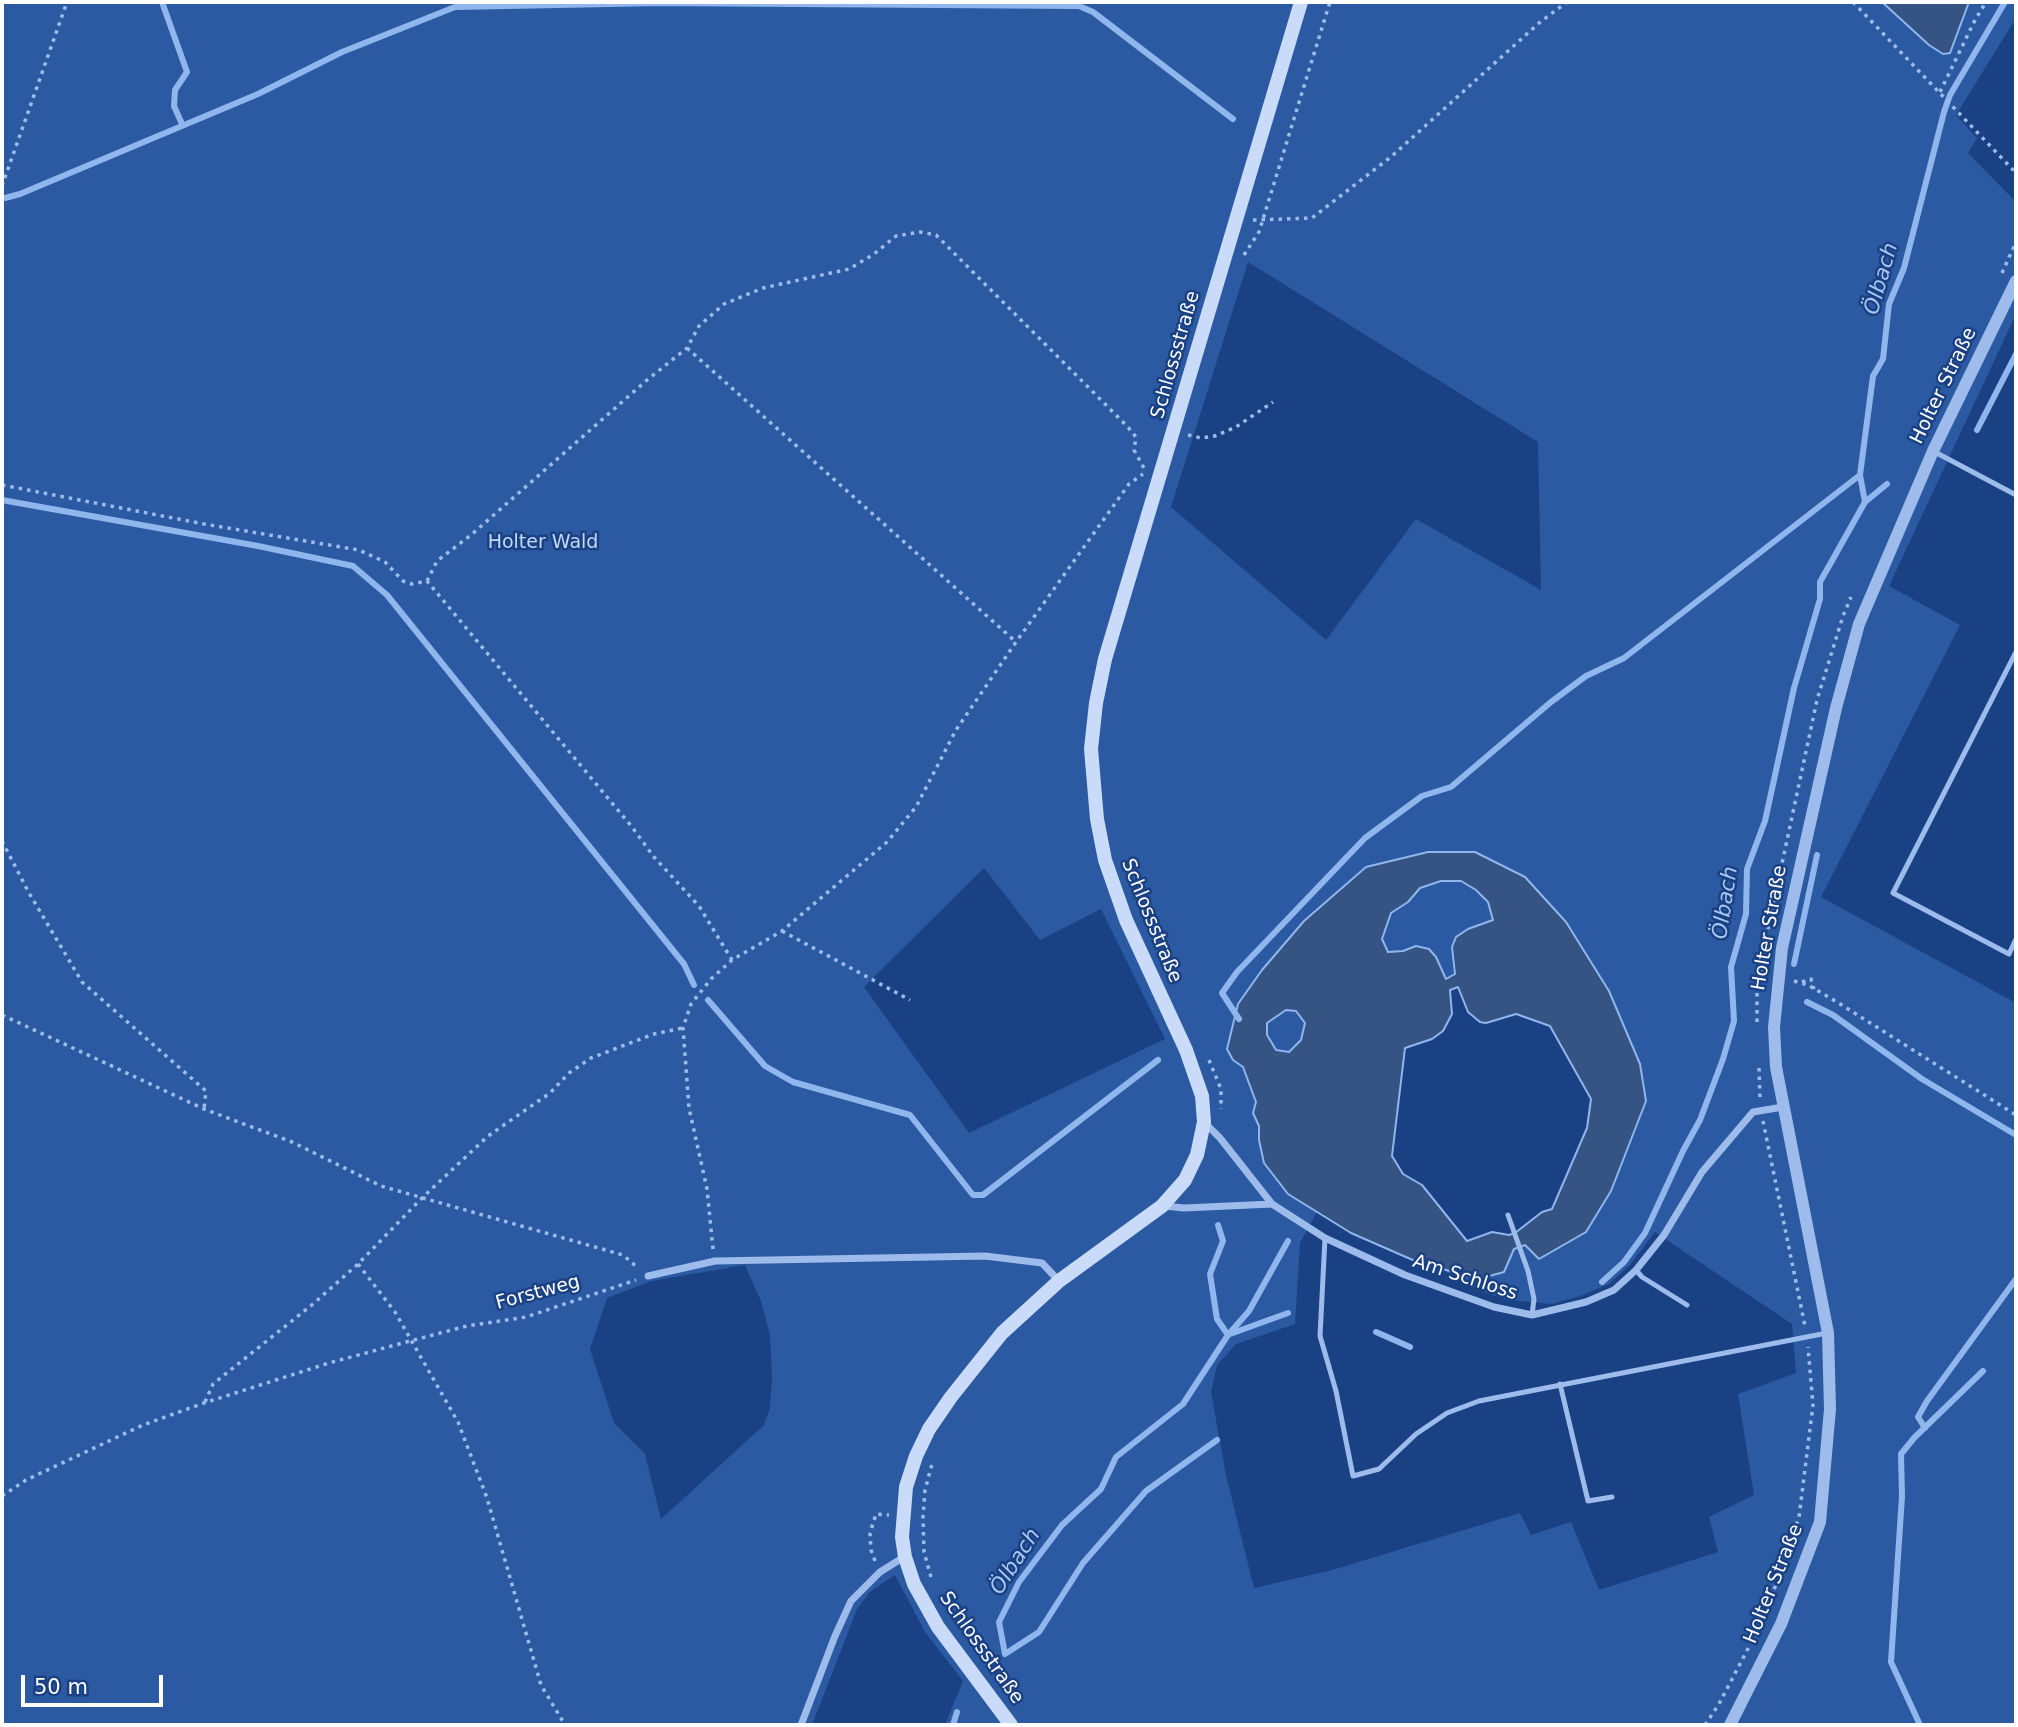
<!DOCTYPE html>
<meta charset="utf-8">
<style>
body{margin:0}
#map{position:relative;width:2018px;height:1727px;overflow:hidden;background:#194183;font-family:"DejaVu Sans",sans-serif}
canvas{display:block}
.frame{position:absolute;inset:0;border:4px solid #fff;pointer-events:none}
.scale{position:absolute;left:21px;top:1675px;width:142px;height:32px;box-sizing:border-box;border:4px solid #fff;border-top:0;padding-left:9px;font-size:21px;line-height:24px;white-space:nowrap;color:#fff;-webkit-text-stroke:5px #194183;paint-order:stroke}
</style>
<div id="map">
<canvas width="2018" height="1727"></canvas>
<div class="frame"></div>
<div class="scale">50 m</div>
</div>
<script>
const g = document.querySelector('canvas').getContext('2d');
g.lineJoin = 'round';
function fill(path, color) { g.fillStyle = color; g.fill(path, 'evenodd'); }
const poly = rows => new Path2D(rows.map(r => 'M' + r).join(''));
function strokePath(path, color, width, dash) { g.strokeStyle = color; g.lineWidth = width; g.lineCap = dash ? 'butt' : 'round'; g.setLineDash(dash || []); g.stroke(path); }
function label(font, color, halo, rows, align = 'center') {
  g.font = font + ' "DejaVu Sans",sans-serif'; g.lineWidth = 5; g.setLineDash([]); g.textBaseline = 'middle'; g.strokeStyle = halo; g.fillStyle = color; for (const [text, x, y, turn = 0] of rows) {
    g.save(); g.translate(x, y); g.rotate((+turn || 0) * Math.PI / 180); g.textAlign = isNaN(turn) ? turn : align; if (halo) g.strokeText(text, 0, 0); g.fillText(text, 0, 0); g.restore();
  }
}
const green = poly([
 [2,2,1882,2,1929,45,1959,25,1969,2,2016,2,2016,18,1956,115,1977,138,1968,153,2013,199,2016,197,2016,314,1889,586,1960,625,1821,897,2016,1003,2016,1725,945,1725,963,1681,925,1632,895,1575,870,1592,857,1609,812,1725,2,1725],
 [1248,262,1538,442,1541,590,1416,519,1326,640,1171,507],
 [1428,852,1474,852,1526,877,1646,1101,1525,1245,1514,1249,1504,1272,1482,1278,1439,1268,1480,1291,1507,1300,1552,1304,1580,1296,1609,1284,1630,1265,1655,1232,1792,1324,1796,1373,1738,1394,1754,1495,1709,1517,1718,1552,1599,1590,1571,1522,1531,1535,1520,1513,1332,1570,1254,1588,1226,1475,1211,1392,1217,1365,1236,1344,1295,1324,1300,1243,1317,1212,1288,1194,1259,1140,1259,1126,1253,1113,1256,1102,1243,1067,1234,1024,1238,1004,1366,867],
 [984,868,1040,940,1101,909,1165,1039,969,1133,864,987],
 [745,1265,761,1301,770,1335,772,1378,770,1408,764,1425,661,1519,645,1454,614,1423,590,1349,607,1298,651,1281],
 [1441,881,1461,881,1476,890,1488,902,1493,921,1468,929,1452,963,1455,974,1446,979,1436,957,1416,946,1403,951,1388,953,1382,939,1391,913,1408,902,1420,888],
 [1286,1010,1296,1011,1305,1023,1301,1040,1289,1052,1276,1050,1267,1035,1267,1023]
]);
const water = poly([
 [1882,2,1969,2,1950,53,1943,54,1929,45,1882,2],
 [1428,852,1475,852,1525,877,1566,922,1609,991,1640,1064,1646,1101,1611,1191,1586,1232,1539,1259,1525,1245,1514,1249,1504,1272,1482,1278,1467,1276,1415,1261,1351,1233,1288,1194,1264,1163,1259,1140,1259,1126,1253,1113,1256,1102,1243,1067,1233,1060,1227,1049,1238,1004,1262,970,1304,921,1366,867,1428,852],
 [1441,881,1461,881,1476,890,1488,902,1493,920,1468,929,1456,937,1452,947,1455,974,1446,979,1436,957,1429,949,1416,946,1403,951,1388,952,1382,939,1391,913,1408,902,1420,888,1441,881],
 [1458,987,1468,1012,1480,1022,1486,1023,1516,1014,1550,1026,1591,1099,1587,1128,1552,1209,1542,1212,1515,1233,1509,1235,1492,1232,1467,1241,1422,1185,1403,1174,1392,1156,1405,1048,1432,1039,1443,1031,1452,1014,1450,990,1458,987],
 [1286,1010,1296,1011,1305,1023,1301,1040,1289,1052,1276,1050,1267,1035,1267,1023,1286,1010]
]);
const stream = poly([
 [162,2,187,72,175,90,174,106,182,124],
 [5,198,20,194,258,94,342,52,455,7,660,3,1079,6,1093,12,1233,119],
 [1977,430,2016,354],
 [2,500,258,546,353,566,387,595,684,964,694,985],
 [1865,502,1887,484],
 [1794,964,1817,855],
 [708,1000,765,1066,793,1082,910,1115,973,1195,983,1195,1158,1060],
 [1807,1002,1833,1015,1922,1079,2016,1135],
 [1239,1019,1222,993,1237,972,1365,838,1422,796,1451,787,1551,702,1586,676,1624,658,1860,475,1873,376,1883,359,1889,304,1904,268,1944,112,1950,95,2005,2],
 [1602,1282,1624,1262,1645,1233,1683,1151,1700,1120,1723,1059,1734,1021,1731,967,1746,914,1747,869,1765,821,1794,688,1820,599,1820,582,1865,502,1860,475],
 [1376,1332,1410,1347],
 [1230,1334,1288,1313],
 [1228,1335,1249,1311,1288,1241],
 [1925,1428,1918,1417,1927,1401,2016,1279],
 [1217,1440,1146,1491,1083,1563,1039,1632,1005,1654,999,1622,1019,1582,1062,1525,1101,1489,1116,1457,1183,1404,1228,1335,1217,1319,1210,1274,1223,1241,1218,1225],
 [953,1725,957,1712],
 [1920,1725,1891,1662,1902,1496,1901,1454,1914,1438,1983,1371]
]);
const path = poly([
 [1853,2,2016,173],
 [1940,92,1975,20,1986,2],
 [2,186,67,2],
 [1253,220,1312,218,1392,156,1539,23,1567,2],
 [1244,255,1259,232,1330,2],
 [2002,273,2016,242],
 [687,348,1016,642],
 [1188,435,1201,438,1215,436,1236,427,1273,402],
 [2,485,204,524,359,550,385,562,403,581,412,584,427,581,632,827,654,857,699,906,732,960],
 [427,581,437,561,471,535,647,380,687,348,699,326,724,304,763,288,849,269,874,254,896,236,920,232,936,235,1127,426,1136,437,1134,450,1145,470],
 [2,841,29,893,82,982,206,1091,204,1109],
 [1768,929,1817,700,1843,616,1851,597],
 [782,931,910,1000],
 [1794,981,1808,985,1837,1002,2016,1115],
 [1802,982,1811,979,1814,989],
 [2,1015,204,1109,292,1142,381,1186,623,1255,638,1268],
 [1757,1022,1757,994,1765,946],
 [1209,1060,1221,1089,1221,1109],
 [1759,1068,1760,1099],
 [1763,1121,1805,1326],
 [713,1249,707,1189,689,1108,683,1028,691,1004,711,979,732,960,782,931,887,842,916,807,956,730,1016,642,1129,484,1143,474],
 [358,1264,395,1312,458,1422,487,1498,541,1685,565,1725],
 [205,1402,213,1384,313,1304,358,1264,422,1198,488,1136,550,1093,569,1073,591,1058,654,1034,683,1028],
 [2,1496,26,1480,143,1425,204,1403,329,1363,410,1341,467,1326,526,1317,636,1280],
 [875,1561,871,1550,870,1533,876,1514,889,1515],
 [931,1577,924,1552,923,1517,925,1490,932,1464],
 [1705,1725,1719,1704,1765,1616,1799,1517,1813,1405,1808,1347]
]);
const service = poly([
 [1933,451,2016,495],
 [2016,652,1893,893,2009,954,2016,939],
 [1508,1215,1528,1271,1534,1299,1532,1315],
 [1325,1238,1320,1336,1336,1391,1353,1476,1379,1469,1416,1434,1447,1413,1479,1401,1827,1333],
 [1636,1270,1642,1277,1687,1305],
 [1560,1384,1588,1501,1612,1497]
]);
const minor = poly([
 [1204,1122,1220,1138,1272,1204,1325,1238,1405,1275,1494,1307,1532,1315,1586,1302,1614,1290,1636,1270,1664,1235,1702,1172,1753,1112,1783,1107],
 [1164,1206,1184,1208,1272,1204],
 [648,1276,715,1261,985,1256,1042,1263,1059,1281],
 [801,1725,835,1636,851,1601,880,1572,904,1557]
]);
const tertiary = poly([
 [1730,1725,1781,1624,1820,1522,1830,1409,1828,1333,1776,1067,1774,1027,1782,948,1836,708,1859,624,1933,451,2016,281]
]);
const secondary = poly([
 [1011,1725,938,1627,914,1584,905,1557,902,1537,906,1487,916,1456,929,1429,951,1397,1002,1333,1059,1281,1162,1206,1185,1180,1197,1155,1204,1122,1202,1096,1186,1050,1126,920,1105,860,1097,819,1091,749,1096,703,1105,659,1301,2]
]);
const streetNames = [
 ["Schlossstraße",1176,355,-74],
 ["Holter Straße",1944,386,-64],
 ["Schlossstraße",1151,921,68],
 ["Holter Straße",1770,928,-80],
 ["Am Schloss",1465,1278,18],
 ["Forstweg",538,1293,-15],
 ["Holter Straße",1774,1584,-68],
 ["Schlossstraße",981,1648,55]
];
const parkNames = [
 ["Holter Wald",543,543]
];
const waterNames = [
 ["Ölbach",1882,279,-74],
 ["Ölbach",1726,903,-81],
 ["Ölbach",1016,1562,-57]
];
fill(green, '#2c5aa2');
fill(water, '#355383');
strokePath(water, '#90b6ee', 2);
strokePath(stream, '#90b6ee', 6);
strokePath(path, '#9dbceb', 3.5, [3.5, 5]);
strokePath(service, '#9dbceb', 5);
strokePath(minor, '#9dbceb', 7);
strokePath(tertiary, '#9dbceb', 12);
strokePath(secondary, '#c9dbf8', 14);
label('19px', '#fff', '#194183', streetNames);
label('19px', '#c2d8f8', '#194183', parkNames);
label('italic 21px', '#a9c7f3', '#194183', waterNames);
</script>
